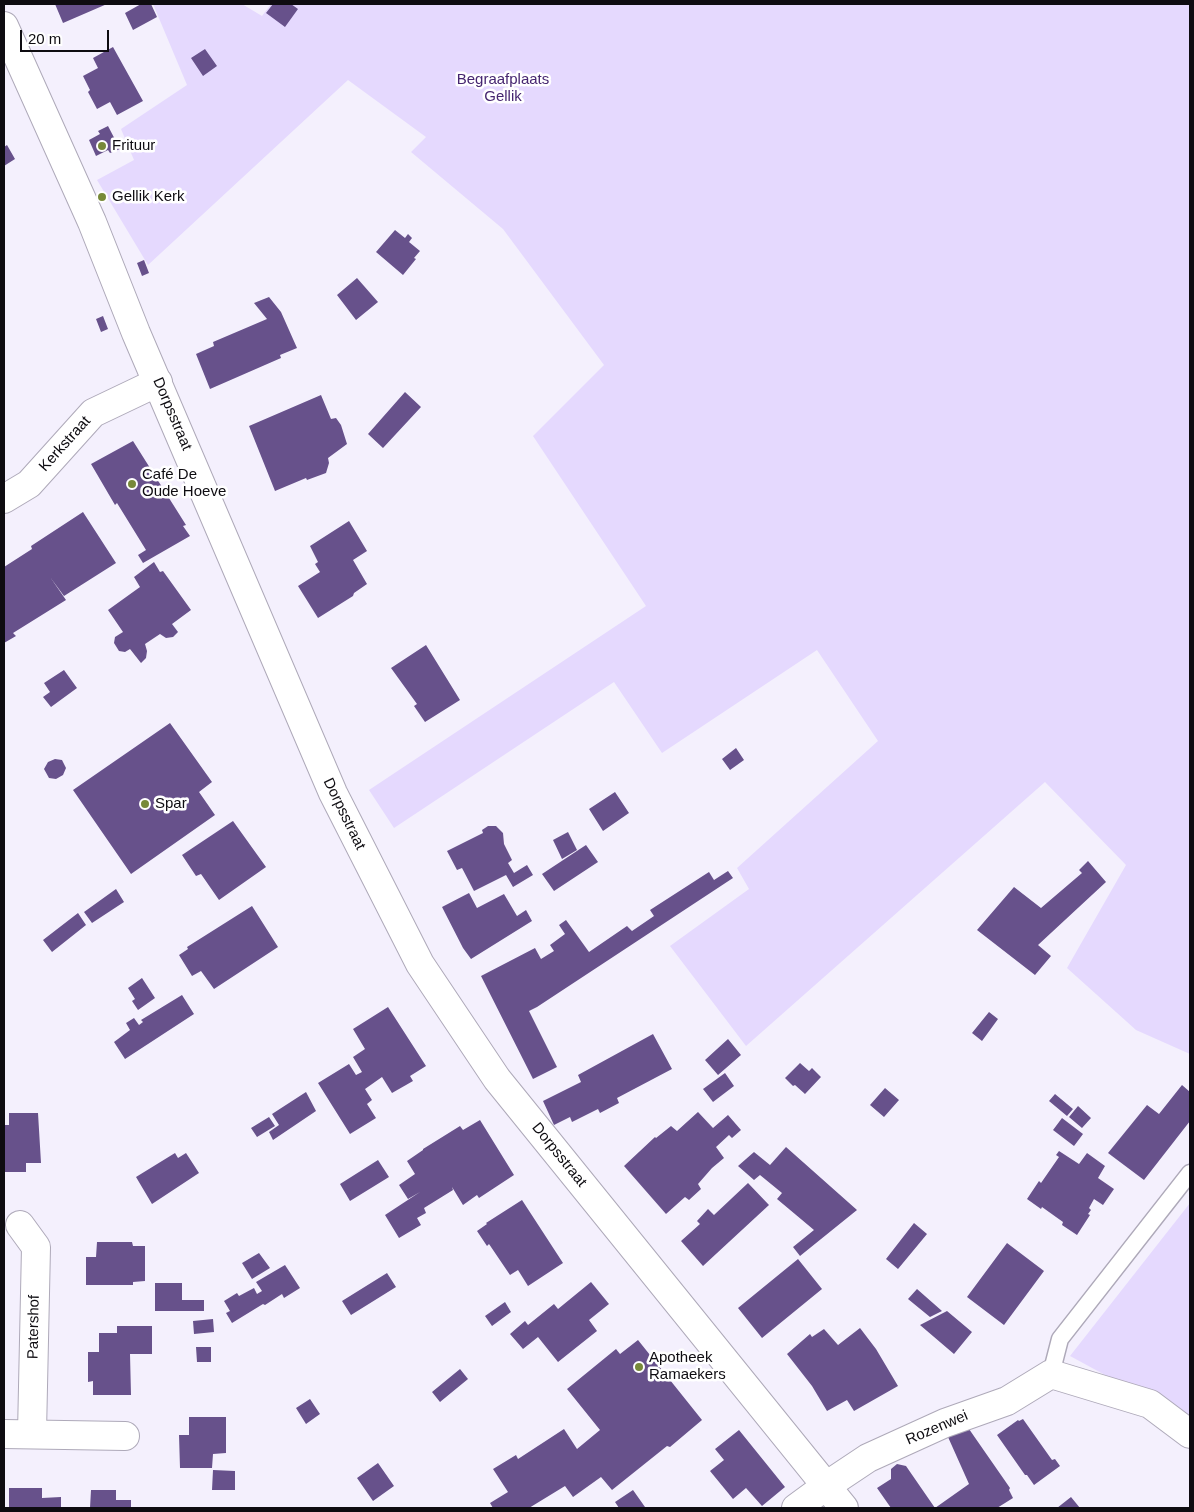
<!DOCTYPE html>
<meta charset="utf-8">
<style>
body{margin:0}
#map{position:relative;width:1194px;height:1512px;overflow:hidden;background:#f4f0fd;font-family:Arial,sans-serif}
canvas{display:block}
.frame{position:absolute;inset:0;border:5px solid #0e0c11;pointer-events:none}
.scale{position:absolute;left:20px;top:30px;width:89px;height:22px;box-sizing:border-box;border:2px solid #0e0c11;border-top:0;padding-left:6px;font-size:15px;line-height:18px;white-space:nowrap;color:#0e0c11;-webkit-text-stroke:4px #fff;paint-order:stroke}
</style>
<div id="map">
<canvas width="1194" height="1512"></canvas>
<div class="frame"></div>
<div class="scale">20 m</div>
</div>
<script>
const g = document.querySelector('canvas').getContext('2d');
g.lineJoin = 'round';
function fill(path, color) { g.fillStyle = color; g.fill(path, 'evenodd'); }
const poly = rows => new Path2D(rows.map(r => 'M' + r).join(''));
function strokePath(path, color, width, dash) { g.strokeStyle = color; g.lineWidth = width; g.lineCap = dash ? 'butt' : 'round'; g.setLineDash(dash || []); g.stroke(path); }
function label(font, color, halo, rows, align = 'center') {
  g.font = font + ' Arial,sans-serif'; g.lineWidth = 5; g.setLineDash([]); g.textBaseline = 'middle'; g.strokeStyle = halo; g.fillStyle = color; for (const [text, x, y, turn = 0] of rows) {
    g.save(); g.translate(x, y); g.rotate((+turn || 0) * Math.PI / 180); g.textAlign = isNaN(turn) ? turn : align; if (halo) g.strokeText(text, 0, 0); g.fillText(text, 0, 0); g.restore();
  }
}
const green = poly([
 [153,4,242,4,262,16,271,4,1190,4,1190,1054,1136,1030,1067,968,1126,865,1045,782,746,1046,670,946,749,889,737,868,878,741,817,650,662,753,614,682,394,828,369,790,646,606,533,436,604,365,503,229,411,152,426,137,348,80,148,265,97,180,134,160,121,129,187,85],
 [1190,1203,1190,1421,1070,1356]
]);
const building = poly([
 [55,4,107,4,63,23],
 [141,4,151,4,157,17,133,30,125,13],
 [273,4,291,4,298,9,285,27,266,13],
 [113,47,143,101,117,115,110,102,97,109,88,92,90,90,83,76,98,68,93,58],
 [205,49,217,66,203,76,191,58],
 [108,126,120,149,110,153,108,150,96,156,89,140,100,134,98,131],
 [7,145,15,159,4,166,4,147],
 [395,230,405,238,408,234,412,238,409,242,420,251,414,258,416,259,403,275,376,252],
 [144,260,149,273,142,276,137,263],
 [357,278,378,302,356,320,337,295],
 [269,297,281,312,297,348,280,355,281,358,210,389,196,354,214,346,213,342,267,319,254,303],
 [103,316,108,329,101,332,96,319],
 [405,392,421,407,383,448,368,434],
 [321,395,331,419,336,418,341,425,347,444,328,458,329,463,326,473,307,480,306,478,275,491,249,426],
 [133,441,186,525,183,526,190,536,143,563,138,555,146,550,117,503,115,505,91,464],
 [83,512,116,563,64,596,50,577,66,600,13,633,16,636,4,643,4,567,32,549,31,546],
 [349,521,367,551,353,560,367,584,354,593,353,596,318,618,298,586,320,572,315,564,318,562,310,546],
 [154,562,160,572,163,571,191,610,172,624,178,632,173,637,166,638,160,634,145,644,147,651,146,658,141,663,130,649,125,652,119,651,114,643,115,637,123,632,108,610,140,587,134,577],
 [426,645,460,700,425,722,414,706,417,704,391,668],
 [64,670,77,688,51,707,43,697,50,692,44,683],
 [170,723,212,782,199,792,215,815,131,874,73,790],
 [736,748,744,760,730,770,722,759],
 [55,759,62,760,66,768,63,775,56,779,49,778,44,769,48,762],
 [615,792,629,813,603,831,589,809],
 [233,821,266,867,219,900,201,874,196,876,182,855],
 [488,826,496,826,503,833,504,844,512,860,508,863,514,873,527,865,533,875,513,887,506,875,474,891,462,868,457,870,447,851,483,833,482,830],
 [568,832,577,850,562,859,553,840],
 [586,845,598,862,554,891,542,874],
 [1088,861,1106,882,1038,945,1051,956,1035,975,977,930,1014,887,1041,908,1082,873,1079,870],
 [728,871,733,878,537,1007,529,1011,557,1067,533,1079,481,976,535,948,541,959,554,951,550,945,565,934,559,925,566,920,589,952,627,926,632,931,654,916,650,910,709,872,714,880],
 [116,889,124,902,92,923,84,912],
 [469,893,477,908,504,894,517,916,526,910,532,921,471,959,463,948,442,907],
 [252,906,278,947,214,989,201,971,192,976,179,955,188,949,187,947],
 [78,913,86,925,52,952,43,940],
 [142,978,155,998,138,1010,132,1001,135,999,128,988],
 [182,995,194,1014,125,1059,114,1042,130,1030,126,1023,134,1018,139,1025,143,1022,141,1020],
 [388,1007,426,1066,410,1076,413,1081,392,1093,382,1077,365,1089,372,1100,367,1104,376,1118,350,1134,318,1083,349,1064,356,1075,362,1072,353,1057,365,1049,353,1029],
 [989,1012,998,1019,982,1041,972,1033],
 [653,1034,672,1069,617,1098,619,1103,600,1113,598,1109,572,1122,570,1117,554,1125,543,1101,581,1082,578,1075],
 [728,1039,741,1055,718,1075,705,1060],
 [800,1063,809,1071,812,1068,821,1077,805,1094,795,1085,793,1086,785,1078],
 [725,1073,734,1086,713,1102,703,1089],
 [1182,1085,1190,1092,1190,1121,1144,1180,1108,1153,1147,1105,1159,1114],
 [885,1088,899,1100,884,1117,870,1105],
 [306,1092,316,1111,273,1140,269,1132,279,1125,272,1114],
 [1055,1094,1073,1109,1067,1116,1049,1101],
 [1078,1106,1091,1118,1082,1128,1069,1117],
 [698,1112,713,1128,728,1115,741,1130,732,1138,729,1135,716,1147,724,1158,712,1168,698,1184,701,1189,689,1200,685,1197,666,1214,624,1166,655,1137,656,1138,671,1126,677,1131],
 [9,1113,38,1113,41,1163,26,1163,26,1172,4,1172,4,1125,9,1125],
 [269,1117,275,1126,257,1137,251,1128],
 [1062,1118,1083,1134,1074,1146,1053,1130],
 [480,1120,514,1175,479,1198,477,1195,463,1205,452,1187,453,1190,424,1208,426,1213,417,1218,421,1225,399,1238,385,1215,420,1192,408,1199,399,1185,415,1174,407,1161,423,1150,423,1149,460,1126,463,1130],
 [786,1147,857,1210,800,1256,793,1247,814,1230,777,1199,782,1193,760,1175,754,1180,738,1166,754,1152,770,1165],
 [1059,1151,1079,1164,1087,1153,1105,1166,1098,1178,1114,1189,1103,1205,1094,1199,1089,1208,1091,1210,1088,1214,1090,1215,1077,1235,1062,1225,1063,1222,1042,1207,1041,1209,1027,1199,1039,1181,1041,1183,1059,1157,1056,1155],
 [175,1153,178,1158,186,1153,199,1173,152,1204,136,1177],
 [378,1160,389,1177,350,1201,340,1184],
 [748,1183,769,1205,703,1266,681,1241,700,1224,697,1221,708,1209,714,1215],
 [522,1200,563,1263,528,1286,518,1270,510,1275,489,1244,487,1246,477,1231,487,1224,486,1223],
 [914,1223,927,1234,898,1269,886,1259],
 [97,1242,132,1242,133,1246,145,1246,145,1281,133,1282,133,1285,86,1285,86,1257,96,1257],
 [1007,1243,1044,1271,1004,1325,967,1297],
 [259,1253,270,1268,252,1279,242,1263],
 [798,1259,822,1289,762,1338,738,1308],
 [285,1265,300,1288,284,1298,282,1294,265,1305,263,1304,232,1323,226,1313,230,1311,224,1301,237,1293,239,1296,254,1288,257,1294,262,1291,256,1282],
 [387,1273,396,1287,351,1315,342,1301],
 [591,1282,609,1304,589,1320,597,1331,558,1362,538,1337,523,1349,510,1334,525,1321,528,1325,554,1304,558,1309],
 [155,1283,182,1283,182,1300,204,1300,204,1311,155,1311],
 [917,1289,942,1311,930,1317,908,1299],
 [505,1302,511,1312,492,1326,485,1316],
 [947,1311,972,1332,954,1354,920,1325],
 [213,1319,214,1332,194,1334,193,1321],
 [117,1326,152,1326,152,1354,130,1354,131,1395,93,1395,93,1381,88,1382,88,1352,99,1352,99,1333,117,1333],
 [860,1328,876,1349,898,1386,854,1411,847,1400,827,1411,812,1386,787,1354,810,1334,812,1337,824,1329,838,1345],
 [638,1340,702,1420,670,1447,667,1446,612,1490,601,1477,573,1497,565,1486,529,1508,493,1508,490,1503,508,1492,493,1469,516,1455,518,1459,564,1429,577,1449,600,1430,567,1389,616,1349,620,1354],
 [196,1347,211,1347,211,1362,197,1362],
 [460,1369,468,1379,440,1402,432,1392],
 [310,1399,320,1414,306,1424,296,1408],
 [189,1417,226,1417,226,1453,213,1454,212,1468,180,1468,179,1435,189,1435],
 [1023,1419,1052,1460,1055,1459,1060,1466,1034,1485,1027,1475,1025,1475,997,1435,1018,1420,1019,1421],
 [969,1429,1010,1488,1009,1490,1013,1498,997,1508,891,1508,877,1488,891,1479,891,1469,897,1464,906,1466,935,1508,969,1484,948,1437],
 [739,1430,785,1487,762,1506,746,1488,733,1499,710,1471,724,1460,715,1449],
 [378,1463,394,1486,373,1501,357,1478],
 [213,1470,235,1471,235,1490,212,1490],
 [9,1488,42,1488,42,1498,61,1497,61,1508,9,1508],
 [91,1490,116,1490,116,1500,131,1500,131,1508,90,1508],
 [633,1490,645,1507,644,1508,619,1508,615,1502],
 [1071,1497,1080,1508,1057,1508]
]);
const service = poly([
 [1051,1374,1060,1339,1190,1173]
]);
const minor = poly([
 [4,499,29,484,93,413,158,382],
 [20,1225,36,1247,32,1433],
 [4,1434,125,1436],
 [796,1508,826,1486,868,1458,945,1423,1007,1401,1051,1374,1150,1404,1190,1434]
]);
const tertiary = poly([
 [4,26,92,222,136,333,333,793,420,964,497,1079,844,1508]
]);
const markers = [
 [102,146,5,"#778939"],
 [102,197,5,"#778939"],
 [132,484,5,"#778939"],
 [145,804,5,"#778939"],
 [639,1367,5,"#778939"]
];
const parkNames = [
 ["Begraafplaats",503,80],
 ["Gellik",503,97]
];
const poiNames = [
 ["Frituur",112,146],
 ["Gellik Kerk",112,197],
 ["Café De",142,475],
 ["Oude Hoeve",142,492],
 ["Spar",155,804],
 ["Apotheek",649,1358],
 ["Ramaekers",649,1375]
];
const streetNames = [
 ["Dorpsstraat",172,414,67],
 ["Kerkstraat",65,444,-48],
 ["Dorpsstraat",344,814,64],
 ["Dorpsstraat",559,1155,51],
 ["Patershof",34,1327,-89],
 ["Rozenwei",937,1428,-23]
];
fill(green, '#e5d9fe');
fill(building, '#67518b');
strokePath(service, '#aea9b9', 19);
strokePath(minor, '#aea9b9', 30);
strokePath(tertiary, '#aea9b9', 30);
strokePath(service, '#fff', 16);
strokePath(minor, '#fff', 28);
strokePath(tertiary, '#fff', 28);
for (const [x, y, r, color] of markers) { const dot = new Path2D(); dot.arc(x, y, r, 0, 2 * Math.PI); g.fillStyle = color; g.fill(dot); strokePath(dot, '#fff', 2); }
label('15px', '#462670', '#fff', parkNames);
label('15px', '#0e0c11', '#fff', poiNames, 'left');
label('15px', '#0e0c11', '#fff', streetNames);
</script>
